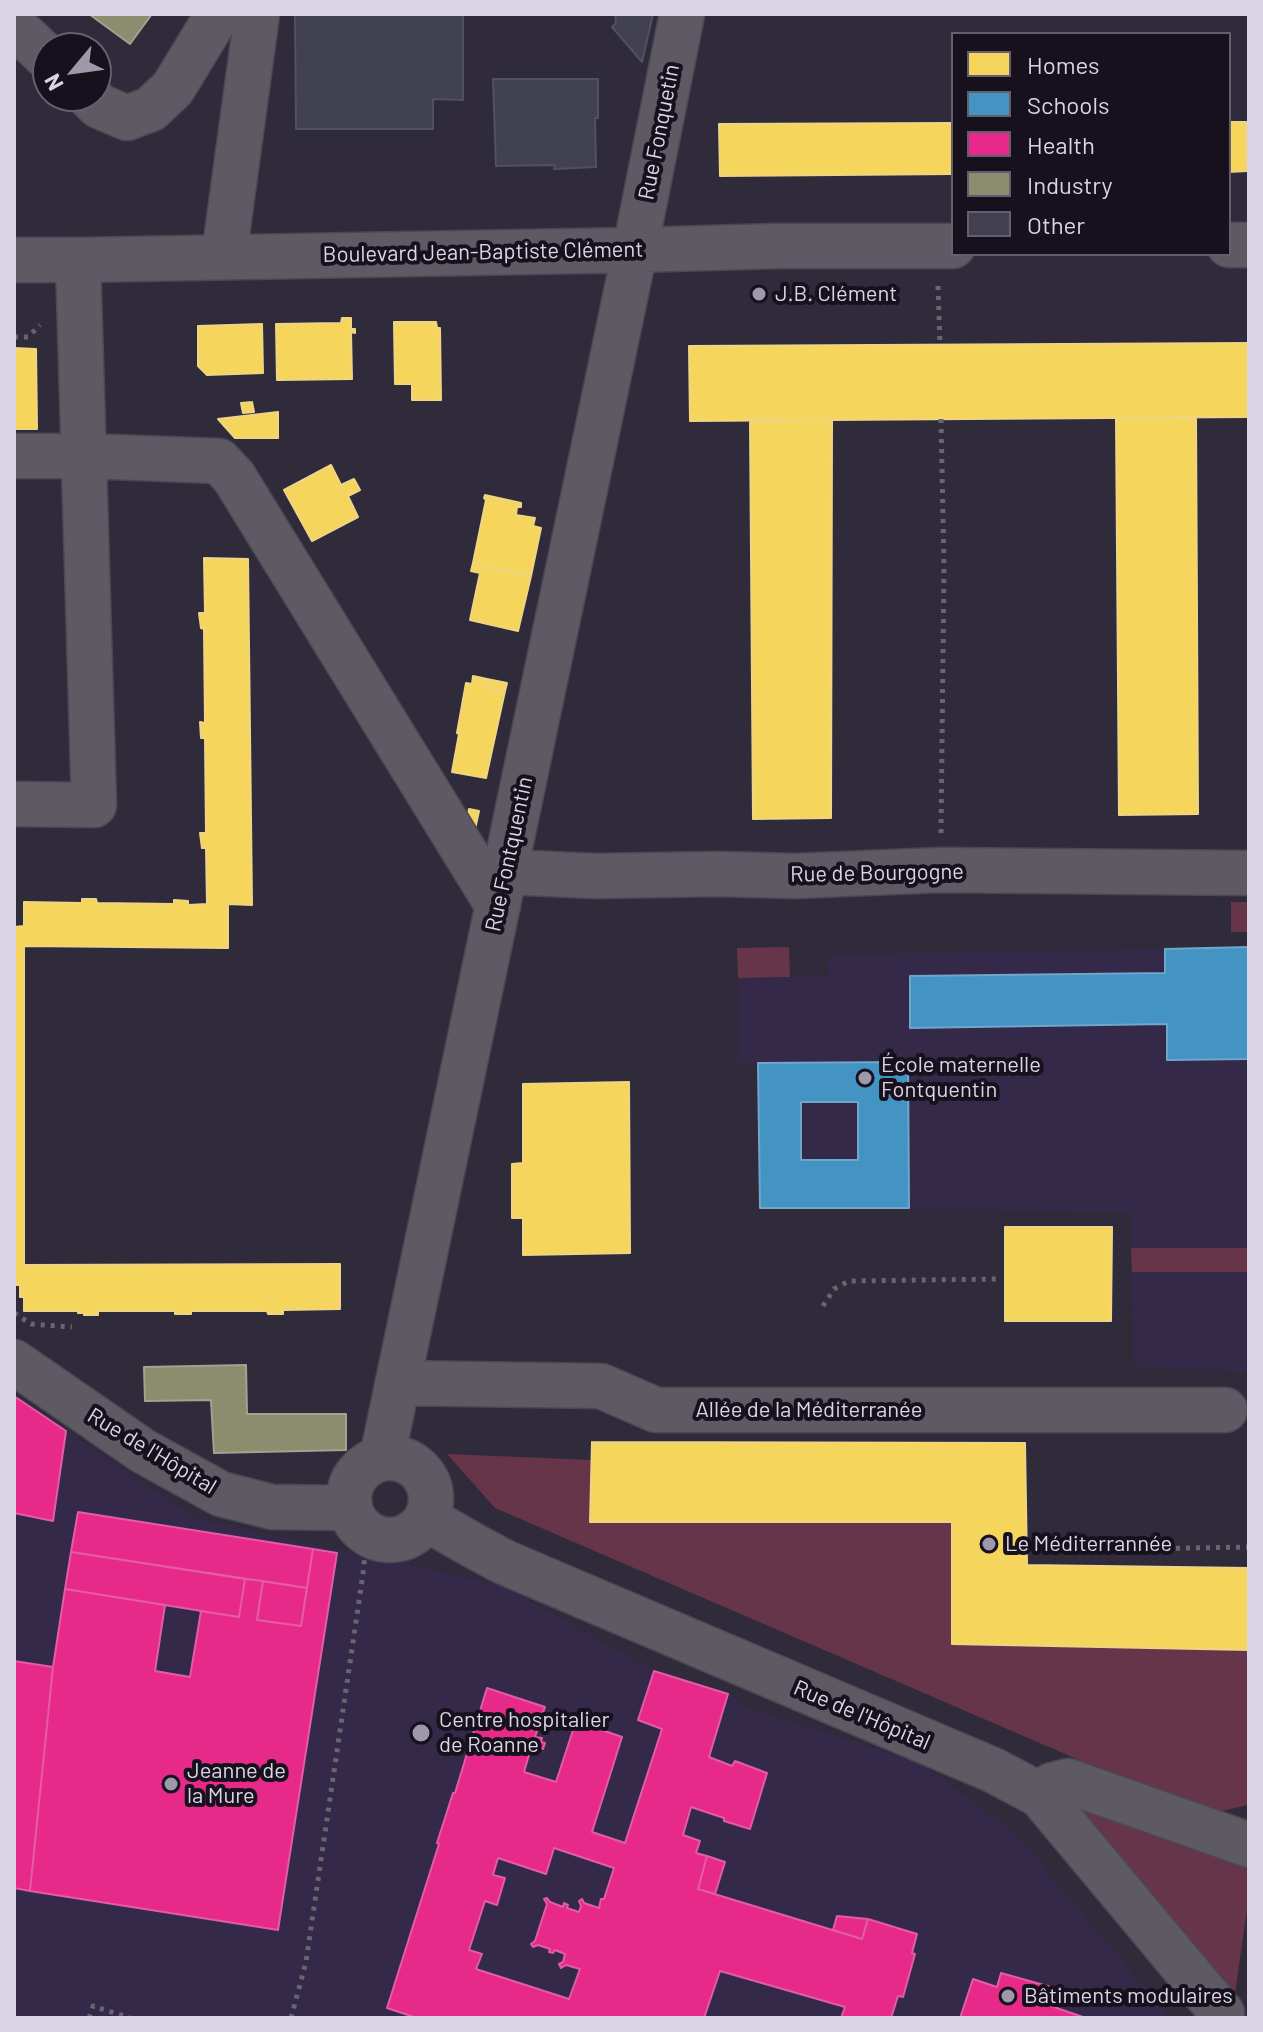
<!DOCTYPE html>
<meta charset="utf-8">
<style>
body{margin:0}
#map{position:relative;width:1263px;height:2032px;overflow:hidden;background:#302b3a;font-family:Barlow,sans-serif}
canvas{display:block}
.frame{position:absolute;inset:0;border:16px solid #dad4e6;pointer-events:none}
.legend{position:absolute;left:951px;top:32px;width:280px;height:224px;box-sizing:border-box;background:#16111d;border:2px solid #645f6d;margin:0;padding:10px 14px;list-style:none;font-size:24px;color:#dad4e6}
.legend li{display:flex;align-items:center;gap:16px;height:40px}
.legend b{width:40px;border:2px solid #645f6d}
.north{position:absolute;left:32px;top:32px;width:80px;height:80px;box-sizing:border-box;background:#16111d;border:2px solid #645f6d;border-radius:50%;rotate:241deg;font-size:22px;font-weight:700;line-height:32px;text-align:center;color:#dad4e6}
.north::after{content:'';display:block;margin:auto;width:28px;height:36px;background:#9e99aa;clip-path:polygon(50% 0,100% 100%,50% 72%,0 100%)}
</style>
<div id="map">
<canvas width="1263" height="2032"></canvas>
<div class="frame"></div>
<ul class="legend">
<li><b style="height:22px;background:#f6d55c"></b>Homes</li>
<li><b style="height:22px;background:#4393c3"></b>Schools</li>
<li><b style="height:22px;background:#e7298a"></b>Health</li>
<li><b style="height:22px;background:#8c8c6e"></b>Industry</li>
<li><b style="height:22px;background:#414151"></b>Other</li>
</ul>
<div class="north">N</div>
</div>
<script>
const g = document.querySelector('canvas').getContext('2d');
g.lineJoin = 'round';
function fill(path, color) { g.fillStyle = color; g.fill(path, 'evenodd'); }
const poly = rows => new Path2D(rows.map(r => 'M' + r).join(''));
function strokePath(path, color, width, dash) { g.strokeStyle = color; g.lineWidth = width; g.lineCap = dash ? 'butt' : 'round'; g.setLineDash(dash || []); g.stroke(path); }
function label(font, color, halo, rows, align = 'center') {
  g.font = font + ' Barlow,sans-serif'; g.lineWidth = 8; g.setLineDash([]); g.textBaseline = 'middle'; g.strokeStyle = halo; g.fillStyle = color; for (const [text, x, y, turn = 0] of rows) {
    g.save(); g.translate(x, y); g.rotate((+turn || 0) * Math.PI / 180); g.textAlign = isNaN(turn) ? turn : align; if (halo) g.strokeText(text, 0, 0); g.fillText(text, 0, 0); g.restore();
  }
}
const built = poly([
 [1249,947,1249,1372,1133,1366,1132,1212,760,1208,758,1063,738,1063,738,978,829,976,828,955],
 [14,1396,197,1519,501,1585,654,1671,739,1697,738,1704,918,1762,978,1804,1026,1846,1170,2018,14,2018]
]);
const green = poly([
 [1231,902,1249,902,1249,932,1231,932],
 [789,947,790,977,738,978,737,948],
 [1131,1248,1249,1248,1249,1272,1132,1272],
 [447,1454,592,1460,590,1522,952,1522,952,1644,1249,1650,1249,1803,1247,1805,1222,1811,1202,1813,495,1508],
 [1066,1794,1249,1870,1249,1895,1235,1994]
]);
const homes = poly([
 [1229,122,1246,122,1247,171,1229,172,1229,122],
 [953,123,953,174,720,176,719,124,953,123],
 [342,318,351,318,351,329,355,329,355,333,351,332,352,379,277,380,276,324,341,323,342,318],
 [394,322,436,322,437,328,440,328,441,400,412,400,412,384,395,384,394,322],
 [262,324,263,373,207,375,198,366,198,326,262,324],
 [1249,343,1249,417,690,421,689,346,1249,343],
 [14,348,36,349,37,429,14,429,14,348],
 [252,402,254,412,243,413,241,403,252,402],
 [278,412,278,438,235,438,218,419,278,412],
 [1196,417,1198,814,1119,815,1116,418,1196,417],
 [750,420,832,420,831,818,753,819,750,420],
 [331,465,341,485,354,479,360,490,348,496,358,517,312,541,284,490,331,465],
 [485,495,521,503,521,507,517,507,516,515,535,518,533,526,541,528,531,576,473,563,486,500,484,498,485,495],
 [204,558,248,559,252,905,228,904,228,948,24,946,24,1265,340,1264,340,1309,283,1310,283,1314,268,1314,267,1311,191,1311,191,1314,175,1314,175,1311,98,1311,98,1315,84,1315,84,1313,78,1313,78,1311,24,1311,24,1297,20,1297,20,1285,14,1285,14,927,24,926,24,902,82,903,82,899,96,899,97,903,174,904,174,900,188,901,188,905,207,904,206,848,202,848,200,833,206,833,205,738,201,738,200,722,205,723,204,629,201,628,199,613,205,613,204,558],
 [473,563,531,576,518,631,470,620,480,573,471,571,473,563],
 [473,676,487,679,486,687,505,691,486,778,452,772,459,734,457,733,466,683,472,684,473,676],
 [487,679,507,683,505,691,486,687,487,679],
 [469,809,479,811,472,843,465,832,469,809],
 [629,1082,630,1253,523,1255,523,1218,512,1218,512,1164,523,1163,523,1084,629,1082],
 [1005,1227,1112,1227,1111,1321,1005,1321,1005,1227],
 [592,1442,1025,1443,1027,1565,1249,1568,1249,1650,952,1644,952,1522,590,1522,592,1442]
]);
const schools = poly([
 [1249,947,1249,1059,1167,1060,1167,1024,910,1028,910,976,1165,973,1165,949,1249,947],
 [908,1062,909,1208,760,1208,758,1063,908,1062],
 [801,1102,858,1102,858,1160,801,1160,801,1102]
]);
const health = poly([
 [14,1396,66,1431,53,1521,14,1513,14,1396],
 [78,1512,313,1549,307,1588,71,1552,78,1512],
 [313,1549,337,1553,278,1930,30,1891,53,1667,65,1589,165,1605,155,1671,190,1677,201,1611,239,1617,245,1579,263,1581,257,1620,301,1626,313,1549],
 [71,1552,245,1579,239,1617,65,1589,71,1552],
 [263,1581,307,1588,301,1626,257,1620,263,1581],
 [14,1661,53,1667,30,1891,14,1888,14,1661],
 [654,1671,728,1694,709,1757,732,1766,735,1761,767,1773,750,1829,724,1821,724,1818,691,1807,683,1835,700,1841,696,1853,707,1856,698,1889,862,1939,868,1919,917,1934,912,1953,915,1954,903,1997,898,1996,891,2018,841,2018,845,2007,720,1971,704,2018,417,2018,387,2008,439,1844,437,1843,453,1793,455,1793,487,1688,545,1707,535,1737,542,1738,541,1742,545,1743,543,1749,539,1747,538,1750,531,1748,524,1772,556,1782,576,1721,622,1737,592,1832,625,1843,662,1729,638,1720,654,1671],
 [554,1848,614,1868,604,1899,601,1899,599,1908,584,1903,582,1899,579,1901,581,1906,579,1912,567,1908,568,1905,564,1903,563,1907,550,1902,547,1898,544,1899,547,1904,535,1941,531,1944,533,1947,538,1945,550,1949,549,1952,553,1953,555,1950,565,1954,563,1962,559,1964,561,1968,566,1965,580,1969,569,1999,476,1969,482,1954,469,1950,485,1901,497,1905,505,1878,493,1875,498,1858,546,1874,554,1848],
 [707,1856,725,1862,715,1894,698,1889,707,1856],
 [837,1916,868,1919,862,1939,833,1930,837,1916],
 [1001,1973,1051,1987,1048,2005,1086,2018,960,2018,973,1979,997,1987,1001,1973]
]);
const industry = poly([
 [89,14,152,14,130,44,89,14],
 [246,1365,247,1414,346,1414,346,1450,214,1453,211,1400,145,1401,144,1367,246,1365]
]);
const building = poly([
 [295,14,463,14,463,100,433,99,433,129,296,129,295,14],
 [610,14,653,14,642,62,612,27,616,23,615,15,610,14],
 [493,79,598,79,598,118,595,118,596,167,554,169,555,165,496,166,493,79]
]);
const path = poly([
 [938,286,940,345],
 [14,337,28,337,40,325],
 [941,419,944,566,941,833],
 [823,1306,834,1289,849,1281,1001,1279],
 [14,1313,31,1324,72,1327],
 [1066,1550,1249,1547],
 [89,2018,93,2006,130,2018],
 [291,2018,306,1962,363,1574,366,1545]
]);
const minor = poly([
 [14,26,48,58],
 [89,96,99,106,127,118,151,109,173,88,218,14],
 [1229,245,1249,245],
 [224,256,257,14],
 [14,260,78,260,635,250,778,246,953,246],
 [14,456,84,456,219,461,234,477,498,906],
 [14,804,94,805,78,260],
 [505,872,595,876,718,874,796,876,940,870,1249,873],
 [14,1362,143,1451,221,1494,272,1507,350,1508],
 [398,1383,601,1386,656,1410,1225,1410],
 [382,1458,635,250,682,14],
 '349 1499a41 41 0 1 1 82 0a41 41 0 1 1-82 0Z',
 [427,1519,474,1546,504,1562,993,1770,1040,1795,1222,2013],
 [1040,1795,1052,1785,1068,1781,1249,1845]
]);
const markers = [
 [759,294,8,"#9e99aa"],
 [865,1078,8,"#9e99aa"],
 [989,1544,8,"#9e99aa"],
 [421,1733,10,"#9e99aa"],
 [171,1784,8,"#9e99aa"],
 [1008,1996,8,"#9e99aa"]
];
const streetNames = [
 ["Rue Fonquetin",659,132,-79],
 ["Boulevard Jean-Baptiste Clément",483,252,-1],
 ["Rue Fontquentin",509,854,-78],
 ["Rue de Bourgogne",877,873,-1],
 ["Allée de la Méditerranée",809,1410],
 ["Rue de l'Hôpital",152,1451,31],
 ["Rue de l'Hôpital",862,1715,23]
];
const poiNames = [
 ["J.B. Clément",775,294],
 ["École maternelle",881,1065],
 ["Fontquentin",881,1090],
 ["Le Méditerrannée",1005,1544],
 ["Centre hospitalier",439,1720],
 ["de Roanne",439,1745],
 ["Jeanne de",187,1771],
 ["la Mure",187,1796],
 ["Bâtiments modulaires",1024,1996]
];
fill(built, '#342948');
fill(green, '#67354a');
fill(homes, '#f6d55c');
strokePath(homes, '#eed585', 2);
fill(schools, '#4393c3');
strokePath(schools, '#70a6ce', 2);
fill(health, '#e7298a');
strokePath(health, '#e35ca6', 2);
fill(industry, '#8c8c6e');
strokePath(industry, '#a3a292', 2);
fill(building, '#414151');
strokePath(building, '#52515e', 2);
strokePath(minor, '#4b4754', 47);
strokePath(path, '#68656f', 5, [4, 6]);
strokePath(minor, '#5d5a64', 44);
for (const [x, y, r, color] of markers) { const dot = new Path2D(); dot.arc(x, y, r, 0, 2 * Math.PI); g.fillStyle = color; g.fill(dot); strokePath(dot, '#16111d', 3); }
label('22px', '#dad4e6', '#16111d', streetNames);
label('22px', '#dad4e6', '#16111d', poiNames, 'left');
</script>
